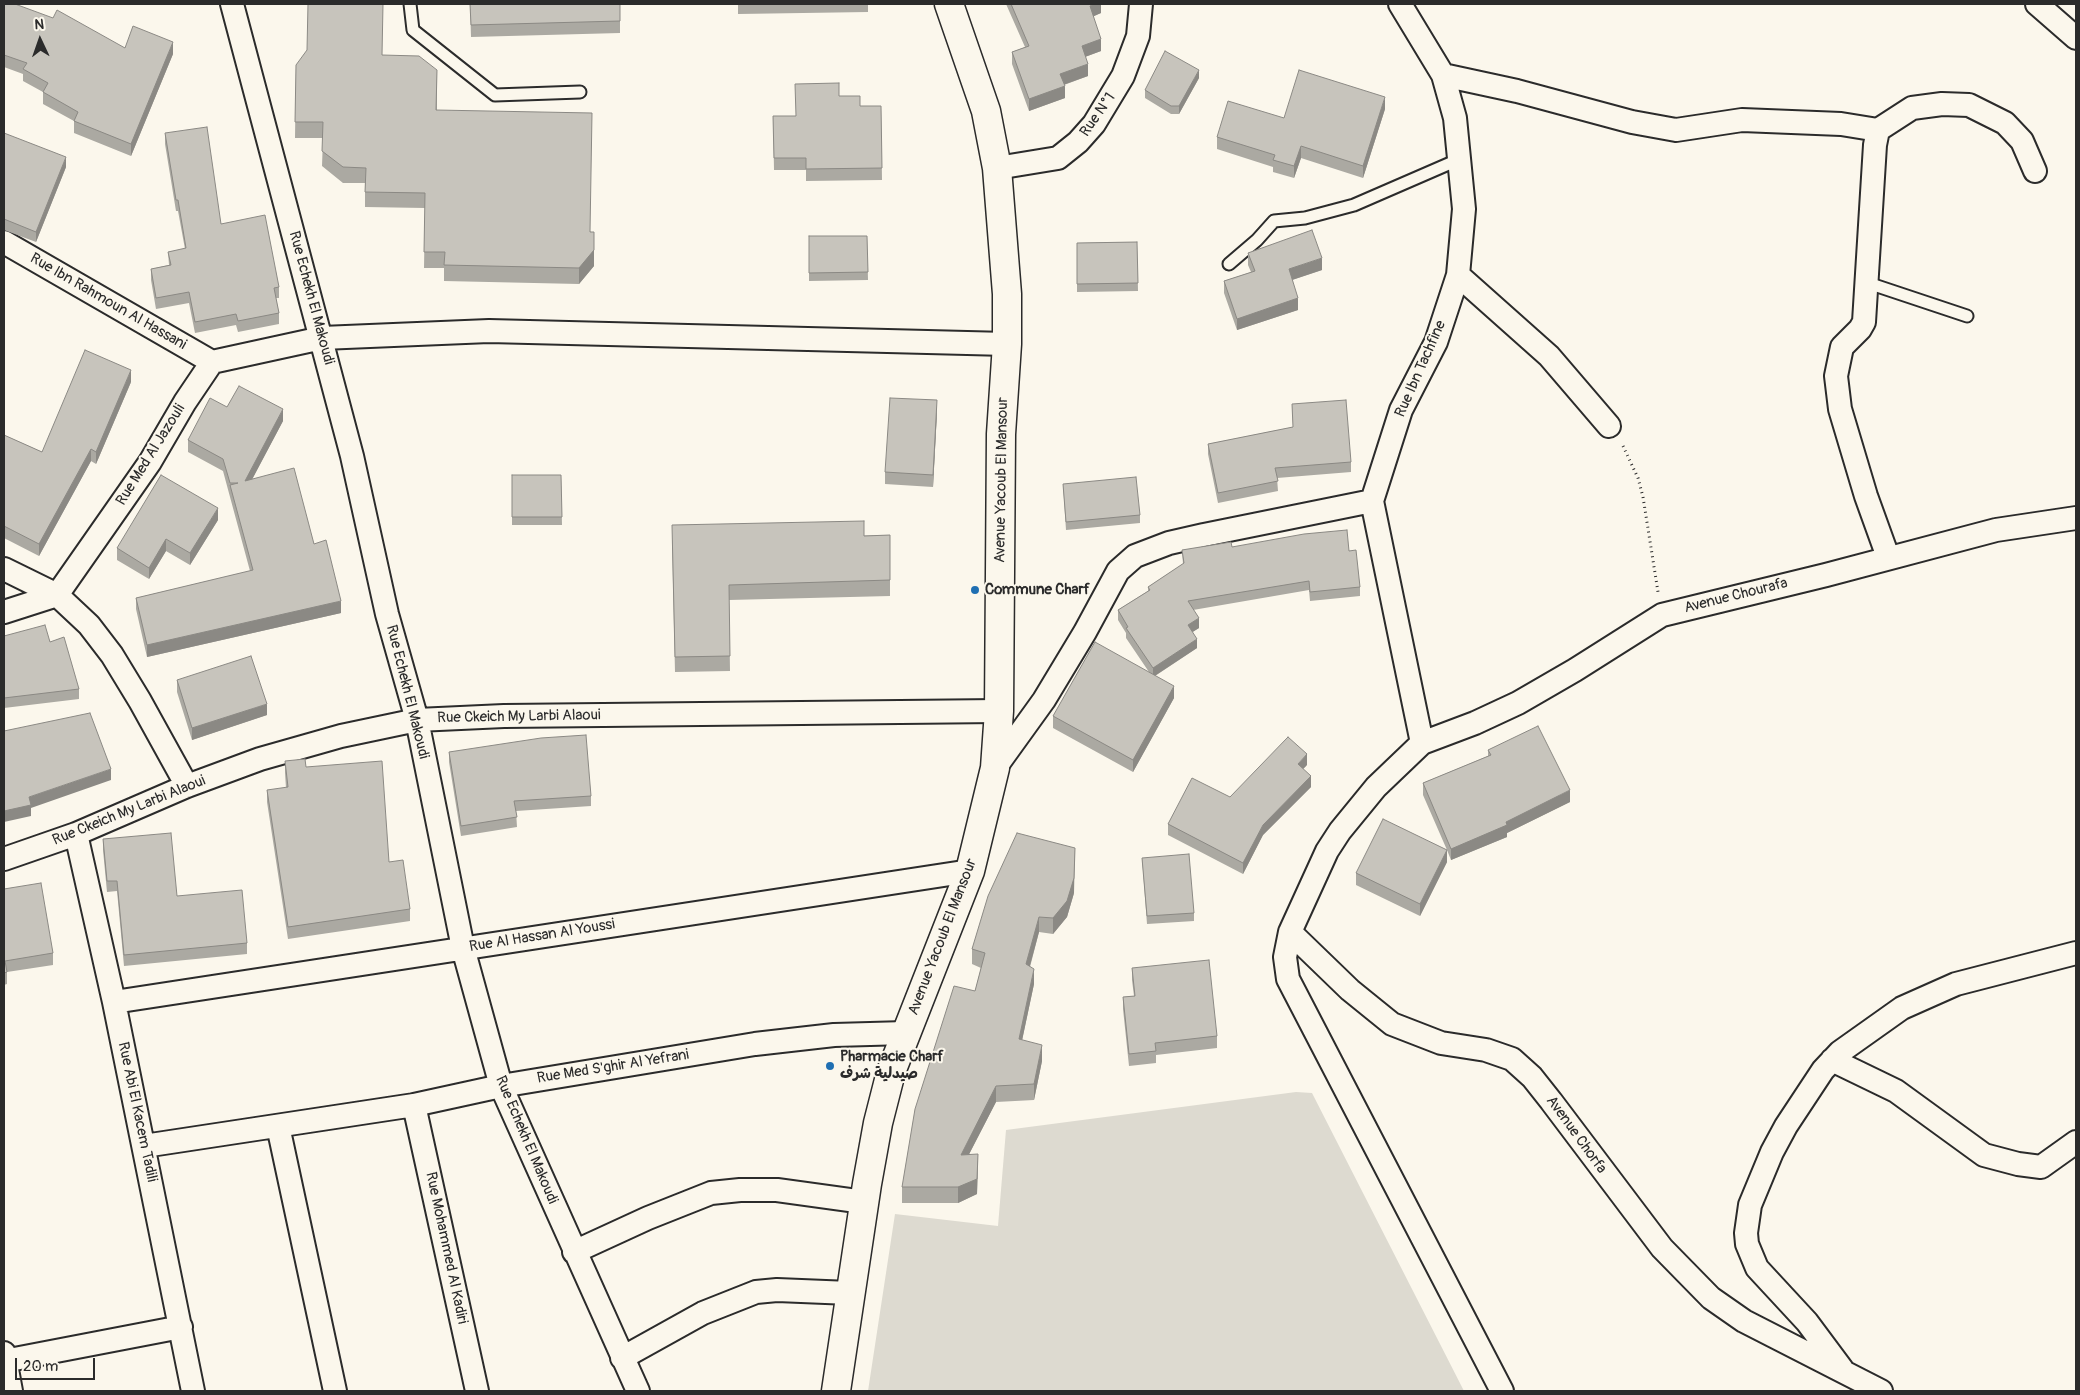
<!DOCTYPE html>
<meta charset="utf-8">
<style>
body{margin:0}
#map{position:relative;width:2080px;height:1395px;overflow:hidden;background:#fbf7ec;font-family:Pangolin,sans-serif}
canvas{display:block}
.frame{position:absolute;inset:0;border:5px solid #2b2b2b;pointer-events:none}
.north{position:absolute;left:15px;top:15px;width:50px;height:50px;-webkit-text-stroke:4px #fbf7ec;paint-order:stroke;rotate:357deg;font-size:14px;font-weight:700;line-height:20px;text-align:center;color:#2b2b2b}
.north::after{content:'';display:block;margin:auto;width:18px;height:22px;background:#2b2b2b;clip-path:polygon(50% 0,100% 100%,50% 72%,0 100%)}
.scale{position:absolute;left:15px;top:1358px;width:80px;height:22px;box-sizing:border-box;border:2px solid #2b2b2b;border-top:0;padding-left:6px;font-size:15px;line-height:18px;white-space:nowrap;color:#2b2b2b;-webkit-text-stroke:4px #fbf7ec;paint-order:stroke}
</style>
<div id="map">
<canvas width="2080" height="1395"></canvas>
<div class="frame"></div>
<div class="north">N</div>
<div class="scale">20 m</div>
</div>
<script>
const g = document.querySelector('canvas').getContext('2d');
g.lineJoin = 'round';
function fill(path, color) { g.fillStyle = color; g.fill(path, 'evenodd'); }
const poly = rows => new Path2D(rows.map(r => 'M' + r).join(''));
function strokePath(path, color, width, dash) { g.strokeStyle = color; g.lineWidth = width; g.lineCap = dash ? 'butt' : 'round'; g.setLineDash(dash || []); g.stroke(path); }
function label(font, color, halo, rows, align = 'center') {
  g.font = font + ' Pangolin,"Playpen Sans Arabic",sans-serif'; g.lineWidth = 4; g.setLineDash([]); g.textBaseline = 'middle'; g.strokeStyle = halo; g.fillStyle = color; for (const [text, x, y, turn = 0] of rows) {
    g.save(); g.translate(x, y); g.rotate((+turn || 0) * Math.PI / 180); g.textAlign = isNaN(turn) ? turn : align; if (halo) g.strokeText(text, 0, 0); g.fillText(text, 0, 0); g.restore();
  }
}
const green = poly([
 [1296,1092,1312,1093,1464,1391,868,1391,895,1214,998,1226,1006,1130]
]);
const path = poly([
 [1623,446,1638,478,1643,497,1658,592]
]);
const service = poly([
 [410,4,413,30,495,95,580,92],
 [1229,264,1257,240,1274,221,1305,218,1354,205,1460,159],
 [1868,283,1967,316]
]);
const minor = poly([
 [232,4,352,456,387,614,417,720,463,948,501,1086,638,1391],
 [1400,4,1443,75,1455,118,1464,209,1458,275,1436,342,1401,410,1372,501,1422,743],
 [2037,4,2076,38],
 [1443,75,1517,91,1632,122,1676,130,1742,120,1841,124,1878,130,1912,108,1942,104,1969,105,2005,123,2022,141,2035,171],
 [1878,130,1875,145,1864,322,1860,329,1842,347,1836,376,1840,409,1866,496,1888,557],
 [997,168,1058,158,1078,142,1094,124,1123,76,1138,36,1141,4],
 [4,242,212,362],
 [1458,275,1549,356,1609,426],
 [4,569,57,595,89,625,112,655,140,701,187,786],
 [4,612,57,595,150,462,185,402,212,362,322,338,489,331,1007,344],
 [995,768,1044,700,1085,632,1118,571,1135,556,1169,543,1204,535,1372,501],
 [76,834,114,1002,193,1391],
 [4,859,76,834,187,786,260,759,341,736,417,720,504,716,999,711],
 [1290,932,1350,990,1392,1024,1441,1043,1486,1050,1512,1059,1532,1077,1551,1101,1662,1248,1711,1298,1744,1321,1881,1391],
 [114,1002,970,871],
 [1832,1060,1896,1091,1984,1155,2018,1164,2041,1167,2076,1142],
 [414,1105,477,1391],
 [278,1126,335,1391],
 [144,1146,414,1105,501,1086,755,1044,834,1035,906,1033],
 [574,1252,648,1218,711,1193,740,1190,777,1190,864,1202],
 [4,1353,11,1391],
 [622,1358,703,1313,756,1292,777,1290,850,1293],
 [4,1361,181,1327],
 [1842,1369,1807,1322,1757,1268,1747,1244,1746,1233,1750,1205,1772,1152,1786,1126,1823,1070,1840,1052,1902,1008,1956,984,2076,953],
 [1502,1391,1288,979,1285,957,1290,932,1327,851,1340,831,1376,787,1422,743,1475,723,1518,703,1575,670,1662,615,1826,575,1996,530,2076,518]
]);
const tertiary = poly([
 [836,1391,867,1184,878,1123,891,1072,970,871,995,768,999,711,1001,434,1007,344,1007,294,997,168,986,111,949,4]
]);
const wall = poly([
 [4,4,125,48,173,54,131,156,74,133,74,121,43,104,43,92,23,81,23,74,4,67],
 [470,4,620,4,620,33,471,37],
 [738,4,868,4,868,12,738,14],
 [1006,4,1101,4,1101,13,1093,16,1101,51,1085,57,1088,76,1064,85,1065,98,1029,111,1012,64,1012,52,1025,47],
 [382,55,437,70,437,110,591,232,594,266,579,284,444,281,444,268,424,268,425,208,365,207,365,183,343,183,322,166,323,138,295,138,296,65],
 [1199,78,1179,114,1171,114,1145,98,1145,90],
 [860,106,881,106,882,180,806,181,806,170,774,170,773,116,795,116],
 [1385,109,1363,178,1301,158,1294,178,1273,172,1273,167,1217,149,1217,137,1284,118],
 [4,133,66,167,36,242,4,230],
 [165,133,221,224,279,287,279,298,276,298,279,313,279,324,238,332,236,325,195,333,189,303,156,309,151,280,151,269,169,265,168,252,185,249,178,211,176,211,165,144],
 [809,236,867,236,868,280,809,281],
 [1137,242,1138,291,1077,292,1077,243],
 [1248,253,1322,270,1292,280,1298,310,1237,330,1224,293,1224,281,1251,272,1248,265],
 [131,382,96,464,91,461,39,556,4,538,4,435,42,452],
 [1292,404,1351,462,1351,472,1277,478,1278,491,1218,503,1208,454,1208,444,1293,427],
 [227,407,283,421,252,479,314,544,341,613,147,657,136,609,136,598,250,571,223,471,188,452,188,440],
 [937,412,933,487,885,484,885,472],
 [512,475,561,475,562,525,512,525],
 [1063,484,1140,515,1140,523,1066,530],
 [218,520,190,565,166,551,149,579,117,560,117,548],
 [890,535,890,596,729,600,730,671,675,672,672,540],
 [1232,547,1349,551,1360,587,1360,596,1310,601,1309,590,1193,610,1199,628,1192,632,1197,648,1155,676,1174,698,1133,772,1053,728,1053,716,1149,672,1126,638,1126,633,1118,620,1118,610,1148,591,1148,587,1183,564,1182,550],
 [4,636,50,642,79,689,79,699,4,708],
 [177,680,267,715,192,740,177,692],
 [1488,750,1570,802,1507,833,1507,837,1451,860,1447,850,1447,862,1420,916,1356,885,1356,873,1447,850,1423,795,1423,783,1488,756],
 [449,752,591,796,591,806,516,811,517,827,461,836,449,762],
 [285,761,306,767,389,862,410,909,410,921,288,939,267,802,267,790,286,788,285,773],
 [1307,765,1303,769,1311,787,1263,835,1243,874,1168,835,1168,824,1230,797],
 [103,839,177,896,247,943,247,954,124,966,117,891,107,892,103,850],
 [1142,858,1194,913,1194,921,1147,924],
 [4,889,53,953,53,965,7,972,7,984,4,985],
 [1074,893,1067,917,1053,934,1039,932,1030,967,1034,984,1022,1040,1042,1061,1034,1100,996,1102,969,1154,978,1169,977,1194,958,1203,902,1203,902,1187,975,991,981,968,972,964,972,949],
 [1132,968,1217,1036,1217,1048,1156,1055,1156,1063,1129,1066,1123,1009,1123,997,1134,996,1132,980]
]);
const shadedWall = poly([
 [1094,4,1101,4,1101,13,1090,18,1090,6],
 [1101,39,1101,51,1082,58,1082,46],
 [173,42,173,54,131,156,131,144],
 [1088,64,1088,76,1060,86,1060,74],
 [1199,70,1199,78,1179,114,1179,106],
 [1065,86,1065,98,1029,111,1029,99],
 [1385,97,1385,109,1363,178,1363,166],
 [1301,146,1301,158,1294,178,1294,166],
 [66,157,66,167,36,242,36,232],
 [594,232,594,266,579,284,579,268],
 [1322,258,1322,270,1289,281,1289,269],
 [1298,298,1298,310,1237,330,1237,319],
 [131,370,131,382,96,464,96,452],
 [937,400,937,412,933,487,933,475],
 [283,409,283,421,245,493,245,481],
 [91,449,91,461,39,556,39,544],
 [218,508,218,520,190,565,190,553],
 [166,539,166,551,149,579,149,568],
 [341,601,341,613,147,657,147,645],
 [1199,618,1199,628,1188,635,1188,625],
 [1197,639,1197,648,1153,677,1153,668],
 [1174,686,1174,698,1133,772,1133,760],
 [267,704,267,715,192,740,192,728],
 [1307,754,1307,765,1298,774,1298,764],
 [111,769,111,780,31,808,31,816,4,822,4,811,29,797],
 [1311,776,1311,787,1263,835,1243,874,1243,863,1263,825],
 [1570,790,1570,802,1507,833,1507,837,1451,860,1451,849],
 [1075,848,1074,893,1067,917,1053,934,1053,918],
 [1447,850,1447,862,1420,916,1420,904],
 [1039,917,1039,932,1026,980,1026,964],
 [1034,969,1034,984,1019,1055,1019,1039],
 [1042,1045,1042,1061,1034,1100,1034,1084],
 [996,1086,996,1102,961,1170,961,1155],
 [978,1154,977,1194,958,1203,958,1187]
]);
const building = poly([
 [4,4,15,4,53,18,57,10,125,48,133,26,173,42,131,144,74,121,78,112,43,92,48,83,23,69,27,63,4,55,4,4],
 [308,4,383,4,382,55,419,56,437,70,436,110,592,113,590,232,594,232,594,250,579,268,444,265,445,252,424,252,425,193,365,192,366,168,343,167,322,151,323,122,295,122,296,65,307,50,308,4],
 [470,4,620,4,620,21,471,25,470,4],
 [1011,4,1094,4,1090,6,1101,39,1082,46,1088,64,1060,74,1065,86,1029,99,1012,52,1029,46,1011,4],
 [1165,51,1199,70,1179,106,1171,106,1145,90,1165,51],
 [1299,70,1385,97,1363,166,1301,146,1294,166,1273,160,1275,155,1217,137,1228,101,1284,118,1299,70],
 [839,83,839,96,860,96,860,106,881,106,882,168,806,169,806,158,774,158,773,116,796,116,795,84,839,83],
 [207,127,221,224,265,215,279,287,274,288,279,313,238,321,236,314,195,322,189,292,156,298,151,269,171,265,168,252,186,248,178,200,176,200,165,133,207,127],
 [4,133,66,157,36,232,4,219,4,133],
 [1312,230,1322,258,1289,269,1298,298,1237,319,1224,281,1255,271,1248,253,1312,230],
 [809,236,867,236,868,272,809,273,809,236],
 [1137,242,1138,283,1077,284,1077,243,1137,242],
 [85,350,131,370,96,452,91,449,39,544,4,526,4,435,42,452,85,350],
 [239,386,283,409,245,481,294,468,314,544,326,540,341,601,147,645,136,598,253,570,230,485,238,483,230,483,223,459,188,440,210,398,227,407,239,386],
 [890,398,937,400,933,475,885,472,890,398],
 [1346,400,1351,462,1275,468,1278,481,1218,493,1208,444,1293,427,1292,404,1346,400],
 [161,475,218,508,190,553,166,539,149,568,117,548,161,475],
 [512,475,561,475,562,517,512,517,512,475],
 [1136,477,1140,515,1066,522,1063,484,1136,477],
 [864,521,864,536,890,535,890,580,729,585,730,656,675,657,672,525,864,521],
 [1347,530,1349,551,1356,550,1360,587,1310,592,1309,581,1188,601,1199,618,1188,625,1197,639,1153,668,1126,628,1128,627,1118,610,1150,590,1148,587,1184,563,1182,550,1231,542,1232,547,1304,534,1347,530],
 [45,625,50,642,64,637,79,689,4,698,4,636,45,625],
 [1095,642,1174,686,1133,760,1053,716,1095,642],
 [251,656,267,704,192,728,177,680,251,656],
 [90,713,111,769,29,797,31,805,4,811,4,731,90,713],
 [1538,726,1570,790,1506,822,1507,825,1451,849,1423,783,1491,755,1488,750,1538,726],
 [586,735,591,796,514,801,517,817,461,826,449,752,541,738,586,735],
 [1288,737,1307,754,1298,764,1311,776,1263,825,1243,863,1168,824,1192,778,1230,797,1288,737],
 [305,759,306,767,382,761,389,862,403,860,410,909,288,927,267,790,288,787,285,761,305,759],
 [1383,819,1447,850,1420,904,1356,873,1383,819],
 [171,833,177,896,242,890,247,943,124,955,117,881,107,881,103,839,171,833],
 [1017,833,1075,848,1074,878,1067,901,1053,918,1039,917,1026,964,1034,969,1019,1039,1042,1045,1034,1084,996,1086,961,1155,978,1154,977,1179,958,1187,902,1187,915,1109,954,986,975,991,985,953,972,949,988,896,1017,833],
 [1189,854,1194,913,1147,916,1142,858,1189,854],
 [41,883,53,953,5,961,7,972,4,973,4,889,41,883],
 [1209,960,1217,1036,1155,1043,1156,1051,1129,1054,1123,997,1135,996,1132,968,1209,960]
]);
const markers = [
 [975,590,5,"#1f6fb2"],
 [830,1066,5,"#1f6fb2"]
];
const streetNames = [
 ["Rue N°1",1098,115,-55],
 ["Rue Echekh El Makoudi",311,298,75],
 ["Rue Ibn Rahmoun Al Hassani",108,302,30],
 ["Rue Ibn Tachfine",1421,369,-66],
 ["Rue Med Al Jazouli",151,455,-58],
 ["Avenue Yacoub El Mansour",1002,480,-89],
 ["Avenue Chourafa",1736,596,-14],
 ["Rue Echekh El Makoudi",407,692,76],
 ["Rue Ckeich My Larbi Alaoui",519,717,-1],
 ["Rue Ckeich My Larbi Alaoui",129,811,-22],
 ["Rue Al Hassan Al Youssi",542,936,-9],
 ["Avenue Yacoub El Mansour",943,937,-69],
 ["Rue Med S'ghir Al Yefrani",613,1067,-9],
 ["Rue Abi El Kacem Tadili",137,1112,78],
 ["Avenue Chorfa",1576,1135,54],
 ["Rue Echekh El Makoudi",526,1140,67],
 ["Rue Mohammed Al Kadiri",446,1248,78]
];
const poiNames = [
 ["Commune Charf",985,590],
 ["Pharmacie Charf",840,1057],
 ["صيدلية شرف",840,1074]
];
fill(green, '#dddad0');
strokePath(service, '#2b2b2b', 15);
strokePath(minor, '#2b2b2b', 26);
strokePath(tertiary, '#2b2b2b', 31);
strokePath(path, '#2b2b2b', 3, [1, 4]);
strokePath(service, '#fbf7ec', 11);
strokePath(minor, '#fbf7ec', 22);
strokePath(tertiary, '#fbf7ec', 28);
fill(wall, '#aba9a2');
fill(shadedWall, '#8b8984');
fill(building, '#c7c4bc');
strokePath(building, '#8b8984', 1);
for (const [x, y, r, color] of markers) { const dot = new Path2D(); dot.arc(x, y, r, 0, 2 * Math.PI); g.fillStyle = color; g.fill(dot); strokePath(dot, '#fbf7ec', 2); }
label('15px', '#2b2b2b', '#fbf7ec', streetNames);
label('bold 15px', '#2b2b2b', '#fbf7ec', poiNames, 'left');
</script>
